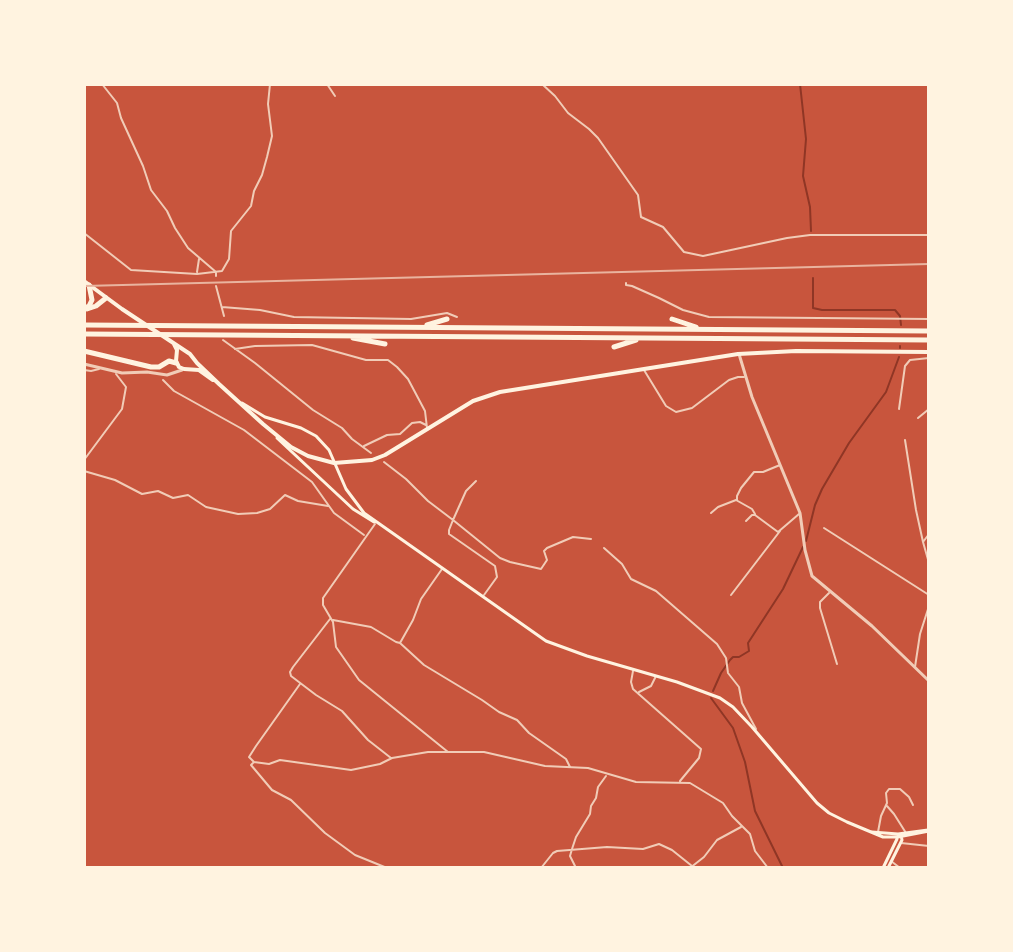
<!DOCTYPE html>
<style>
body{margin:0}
#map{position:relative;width:1013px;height:952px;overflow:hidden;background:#c8553d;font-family:Arial,sans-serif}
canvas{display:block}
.frame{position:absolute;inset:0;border:86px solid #fff3e0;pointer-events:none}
</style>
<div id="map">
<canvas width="1013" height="952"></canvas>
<div class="frame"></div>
</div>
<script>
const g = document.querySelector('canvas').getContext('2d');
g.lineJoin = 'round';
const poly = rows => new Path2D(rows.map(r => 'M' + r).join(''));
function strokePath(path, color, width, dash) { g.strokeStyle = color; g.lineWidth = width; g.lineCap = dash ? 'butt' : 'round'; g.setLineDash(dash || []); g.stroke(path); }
const stream = poly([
 [800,84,806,139,803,176,810,207,811,231],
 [813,278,813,308,822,310,895,310,900,316,901,325],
 [900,348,900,346],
 [806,541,815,505,822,489,849,443,886,392,899,357],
 [713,691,721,673,730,660,733,657,739,657,749,651,748,643,783,589,803,547],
 [711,698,733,728,745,762,755,811,783,868]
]);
const minor = poly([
 [102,84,117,103,121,118,143,166,151,190,167,211,175,228,188,248,216,272,216,276],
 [327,84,335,96],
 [542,84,555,96,568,113,589,129,598,138,638,195,641,217,663,227,684,252,703,256,787,238,810,235,929,235],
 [84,233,131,270,197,274,222,271,229,259,231,231,251,206,254,191,262,175,267,157,272,136,268,104,270,84],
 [197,272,199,259],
 [626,283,626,285,632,286,659,298,683,310,709,317,929,319],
 [216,286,224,316],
 [222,307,260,310,294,317,411,319,447,313,457,317],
 [223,340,255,363,313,410,342,428,352,439,371,453],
 [235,349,255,346,312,345,366,360,388,360,397,367,408,379,425,411,427,428],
 [84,370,91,371,99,369],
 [644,370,666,406,676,412,692,408,729,380,738,377,744,377],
 [163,380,174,391,244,430,312,482,334,513,364,535],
 [899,409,905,366,910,360,929,358],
 [918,418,929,409],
 [905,440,916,510,923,542],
 [364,446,387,435,400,434,412,423,420,422,426,425],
 [84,460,122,409,126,387,116,374],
 [384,462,406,479,428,501,453,520,449,530,449,534,495,566,497,577,484,595],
 [84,471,115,480,142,494,158,491,173,498,188,495,206,507,238,514,257,513,270,509,285,495,298,501,328,506],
 [476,481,466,491,453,520,500,558,510,562,541,569,547,560,544,551,547,548,573,537,591,539],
 [737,500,737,496,741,488,754,472,763,472,780,465],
 [711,513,718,507,736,500,752,509,755,514],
 [746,521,752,515,755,515,778,532,799,514],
 [375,524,323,598,323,605,333,622,336,647,359,680,448,752],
 [824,528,929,595],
 [929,534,923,542,929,563],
 [604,548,622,564,631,579,656,591,717,644,726,658,728,673,739,687,742,703,756,729],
 [829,593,820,602,820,608,837,664],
 [731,595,780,531],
 [330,619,293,667,290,672,291,676,316,695,342,711,368,740,391,758],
 [333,620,371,627,396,642,400,643,413,620,421,599,442,569],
 [400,643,424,665,482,700,499,712,517,720,529,733,566,759,570,767],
 [915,667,920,634,929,606],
 [633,671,631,682,633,689,701,749,699,758,680,781],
 [300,684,256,746,249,757,254,762,269,764,280,760,351,770,380,764,392,758,428,752,484,752,545,766,588,768,636,782,690,783,723,803,732,816,750,834,755,851,768,868],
 [639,692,651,686,656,676],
 [253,763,251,765,272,790,291,800,325,833,355,855,387,868],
 [887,806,894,814,906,833],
 [878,832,881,816,887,803,886,793,889,789,900,789,909,797,913,805],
 [901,843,929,846],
 [891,861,900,868],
 [541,868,553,853,557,851,607,847,643,849,659,844,672,850,692,866],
 [576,868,570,856,572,849,576,837,590,814,591,806,596,798,598,787,606,776],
 [690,868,704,857,717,840,741,827]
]);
const tertiary = poly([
 [739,354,752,397,800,513,805,550,812,576,872,626,929,681],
 [84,364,122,373,147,372,167,375,182,370]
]);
const secondary = poly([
 [242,403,265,417,301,428,316,436,329,450,346,489,364,513,546,641,587,656,677,682,720,698,733,707,752,727,817,803,829,813,847,822,883,837,898,837,929,831],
 [277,438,353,509,374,522],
 [872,832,898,834,928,830],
 [883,868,897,839],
 [888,868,902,840,901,835]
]);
const primary = poly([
 [84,281,122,309,190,354,197,363,219,384,263,424,291,447,308,456,334,463,372,460,385,455,473,401,500,392,738,354,796,351,929,352],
 [174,344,177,350,176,361,179,367,184,369,199,370,213,380]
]);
const motorway = poly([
 [84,309,89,306,92,300,89,285],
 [87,309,96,306,106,298],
 [672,319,696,327],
 [84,325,929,331],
 [427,325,447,319],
 [84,334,929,340],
 [353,338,385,344],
 [614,347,636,340],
 [84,351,151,367,159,367,169,361,176,363]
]);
const rail = poly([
 [84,286,929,264]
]);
strokePath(stream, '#8f3625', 2);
strokePath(minor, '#f1ccb7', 2);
strokePath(tertiary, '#f1ccb7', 3);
strokePath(secondary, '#fff3e0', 3);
strokePath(primary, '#fff3e0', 4);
strokePath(motorway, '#fff3e0', 5);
strokePath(rail, '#e9b49f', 2);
</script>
